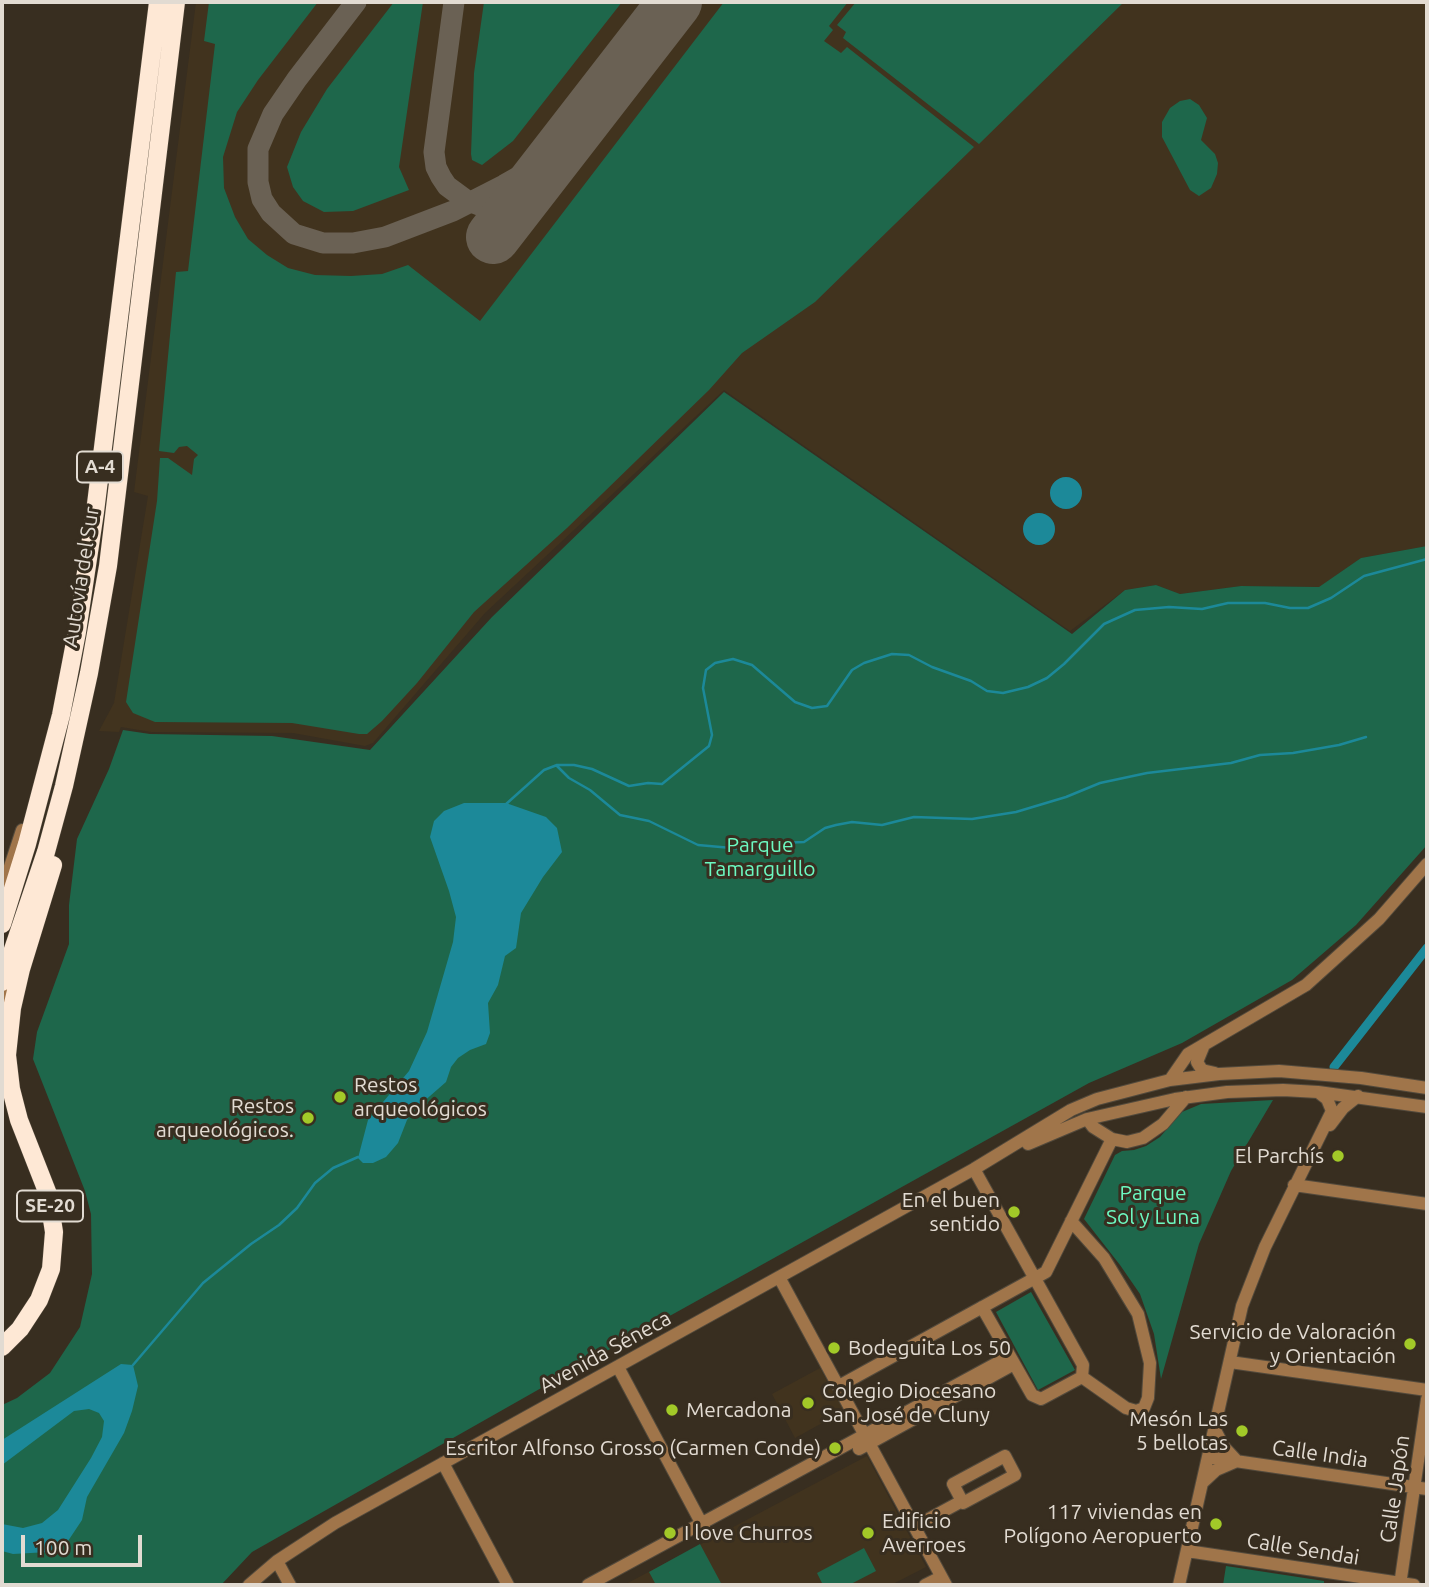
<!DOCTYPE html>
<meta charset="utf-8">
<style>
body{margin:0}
#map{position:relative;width:1429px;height:1587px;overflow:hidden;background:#382e20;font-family:Ubuntu,sans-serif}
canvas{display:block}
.frame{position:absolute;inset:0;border:4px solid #e2dbd2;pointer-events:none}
.scale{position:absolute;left:21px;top:1535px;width:121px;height:32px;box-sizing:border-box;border:4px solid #e2dbd2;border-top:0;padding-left:9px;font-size:21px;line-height:24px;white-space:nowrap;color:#e2dbd2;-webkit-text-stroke:5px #382e20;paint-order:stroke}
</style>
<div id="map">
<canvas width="1429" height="1587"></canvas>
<div class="frame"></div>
<div class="scale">100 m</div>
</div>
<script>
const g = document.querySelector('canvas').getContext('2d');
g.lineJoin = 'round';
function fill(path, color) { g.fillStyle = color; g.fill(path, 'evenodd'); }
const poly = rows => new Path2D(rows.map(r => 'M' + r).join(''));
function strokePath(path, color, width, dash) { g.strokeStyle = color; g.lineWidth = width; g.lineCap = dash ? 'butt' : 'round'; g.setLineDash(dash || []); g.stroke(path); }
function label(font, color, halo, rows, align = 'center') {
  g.font = font + ' Ubuntu,sans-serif'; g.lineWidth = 6; g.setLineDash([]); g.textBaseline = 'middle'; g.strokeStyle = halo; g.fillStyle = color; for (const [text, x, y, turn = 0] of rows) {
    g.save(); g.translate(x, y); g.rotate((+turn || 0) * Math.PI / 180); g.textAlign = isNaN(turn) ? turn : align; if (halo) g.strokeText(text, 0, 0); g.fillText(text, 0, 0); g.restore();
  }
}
const built = poly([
 [196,2,1427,2,1427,546,1361,558,1320,587,1241,586,1180,594,1156,585,1125,590,1070,631,724,390,485,613,373,743,365,746,293,733,151,732,121,727,119,732,99,731,114,703,148,496,134,492],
 [820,1368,844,1411,795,1438,772,1394],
 [867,1456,926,1567,891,1585,624,1585]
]);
const green = poly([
 [209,2,318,2,258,80,237,112,223,157,224,188,235,217,248,239,267,255,288,268,315,275,351,276,382,274,408,265,480,321,724,2,848,2,829,26,833,30,824,41,841,53,847,47,974,147,815,302,742,353,709,390,567,528,474,612,417,683,382,721,367,734,359,734,292,723,155,722,133,713,126,702,157,501,160,458,168,458,192,475,194,459,198,455,187,446,179,447,174,453,159,451,176,272,188,271,215,44,204,41],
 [394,2,423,2,399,167,409,190,353,211,324,212,303,201,293,187,287,167,301,132,327,89],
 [484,2,622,2,513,141,482,165,472,160,471,154,474,73],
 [856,2,1124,2,979,144,843,38,846,32,837,25],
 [1190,99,1199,105,1207,118,1201,140,1215,154,1218,163,1217,174,1211,188,1199,196,1190,190,1162,137,1162,122,1170,108,1180,101],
 [724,392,1072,634,1125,590,1156,585,1180,594,1241,586,1319,587,1361,558,1427,546,1427,845,1356,925,1292,980,1182,1043,1089,1083,603,1353,252,1552,221,1585,2,1585,2,1405,17,1398,50,1373,80,1327,92,1274,91,1214,85,1191,33,1059,37,1032,69,944,69,905,77,839,109,769,123,730,150,734,272,736,370,750,492,617],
 [1273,1100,1231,1171,1199,1244,1161,1379,1154,1334,1140,1294,1120,1265,1084,1219,1115,1155,1122,1151,1134,1150,1146,1146,1160,1137,1182,1112,1201,1104],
 [1031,1292,1075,1370,1038,1390,996,1312],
 [700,1544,722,1585,656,1585,649,1572],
 [864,1548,876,1571,849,1585,823,1585,817,1573],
 [1226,1566,1324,1581,1324,1585,1223,1585]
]);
const water = poly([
 '1050 493a16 16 0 1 1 32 0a16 16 0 1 1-32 0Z',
 '1023 529a16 16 0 1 1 32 0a16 16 0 1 1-32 0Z',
 [464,803,506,803,546,817,557,828,562,852,543,877,521,913,516,948,505,956,498,985,488,1003,490,1033,486,1044,470,1050,458,1058,451,1067,446,1082,414,1110,407,1120,398,1143,386,1157,373,1163,363,1163,358,1158,368,1120,409,1071,427,1032,453,942,456,917,449,891,430,837,434,821,444,811],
 [121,1364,133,1365,138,1386,132,1411,124,1433,87,1497,82,1520,68,1541,48,1552,13,1554,2,1551,2,1524,23,1528,42,1523,58,1510,91,1458,102,1437,104,1421,99,1413,89,1409,74,1411,2,1465,2,1440]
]);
const stream = poly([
 [557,766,569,778,590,790,620,815,649,821,698,845,754,850,767,849,779,843,804,842,825,828,836,825,852,822,882,825,914,817,972,819,1016,812,1066,797,1100,783,1147,773,1231,763,1260,755,1293,753,1339,745,1366,737],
 [505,805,544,770,557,765,574,765,592,769,629,786,648,783,662,784,709,746,712,735,703,688,706,670,715,663,733,659,752,665,795,702,812,708,827,706,852,670,864,663,892,654,909,655,932,667,971,681,987,691,1003,693,1028,687,1047,678,1064,664,1104,624,1135,610,1169,607,1202,609,1228,603,1265,603,1290,608,1308,608,1331,598,1364,576,1427,559],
 [133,1365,203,1283,251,1244,279,1225,297,1208,315,1183,333,1168,358,1157]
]);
const canal = poly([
 [1334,1067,1427,948]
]);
const taxiway = poly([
 [356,2,297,79,273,114,258,149,258,182,262,199,271,213,294,234,323,243,353,243,385,237,453,211,504,185,527,172,578,127],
 [454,2,434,152,436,167,441,177,447,186,466,200,484,207,506,208,523,196,548,166]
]);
const runway = poly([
 [493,237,675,2]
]);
const minor = poly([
 [2,891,22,830],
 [2,1012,8,989],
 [1204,1045,1197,1062,1202,1070,1215,1073],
 [1170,1080,1188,1054,1306,985,1379,919,1427,864],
 [1087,1119,1093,1127,1112,1139,1127,1142,1143,1138,1163,1124,1186,1097],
 [1330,1125,1343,1108,1358,1096],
 [1028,1144,1087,1119,1175,1099,1227,1092,1283,1090,1318,1092,1427,1107],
 [974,1169,1083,1365,1082,1377],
 [1294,1185,1427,1204],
 [1071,1221,1104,1258,1138,1314,1150,1363,1148,1398,1144,1408,1136,1411,1126,1408,1082,1377],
 [779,1277,946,1585],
 [982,1307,1032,1395,1041,1399,1082,1377],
 [1230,1362,1427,1390],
 [618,1367,705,1530],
 [839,1386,1046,1272,1112,1139],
 [859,1449,1014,1364],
 [1005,1456,1015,1475,963,1503,953,1484,1005,1456],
 [1208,1457,1427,1489],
 [443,1463,508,1585],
 [1202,1483,1216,1470,1237,1461,1224,1447,1214,1428],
 [914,1527,962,1501],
 [1187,1551,1414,1585],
 [277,1561,290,1585],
 [249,1585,277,1561,335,1523,974,1169,1071,1110,1097,1099,1170,1080,1219,1074,1279,1071,1361,1078,1427,1088],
 [588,1585,1010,1356],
 [925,1585,941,1577],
 [1179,1585,1242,1306,1265,1247,1332,1111,1327,1099,1318,1092],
 [1400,1585,1427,1399]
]);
const highway = poly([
 [2,924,27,844,61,715,77,632,95,512,158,2],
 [2,982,46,852,64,786,89,673,108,566,176,2],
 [2,1347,20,1329,39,1300,51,1269,54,1232,48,1194,19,1120,11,1089,7,1055,12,1008,21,969,53,865]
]);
const markers = [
 [340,1097,7,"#a2c928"],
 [308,1118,7,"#a2c928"],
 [1338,1156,7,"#a2c928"],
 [1014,1212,7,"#a2c928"],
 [1410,1344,7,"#a2c928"],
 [834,1348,7,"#a2c928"],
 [808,1403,7,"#a2c928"],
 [672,1410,7,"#a2c928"],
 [1242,1431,7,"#a2c928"],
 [835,1448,7,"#a2c928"],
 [1216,1524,7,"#a2c928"],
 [670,1533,7,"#a2c928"],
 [868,1533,7,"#a2c928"]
];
const shields = [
 [100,467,46],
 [50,1206,66]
];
const shieldNames = [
 ["A-4",100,467],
 ["SE-20",50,1206]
];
const streetNames = [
 ["Autovía del Sur",81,577,-81],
 ["Avenida Séneca",605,1352,-29],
 ["Calle India",1320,1454,8],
 ["Calle Japón",1395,1489,-82],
 ["Calle Sendai",1303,1549,9]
];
const parkNames = [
 ["Parque",760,845],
 ["Tamarguillo",760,869],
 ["Parque",1153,1193],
 ["Sol y Luna",1153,1217]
];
const poiNames = [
 ["Restos",354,1085,"left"],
 ["arqueológicos",354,1109,"left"],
 ["Restos",294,1106],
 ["arqueológicos.",294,1130],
 ["El Parchís",1324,1156],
 ["En el buen",1000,1200],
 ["sentido",1000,1224],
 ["Servicio de Valoración",1396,1332],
 ["y Orientación",1396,1356],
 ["Bodeguita Los 50",848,1348,"left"],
 ["Colegio Diocesano",822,1391,"left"],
 ["San José de Cluny",822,1415,"left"],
 ["Mercadona",686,1410,"left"],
 ["Mesón Las",1228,1419],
 ["5 bellotas",1228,1443],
 ["Escritor Alfonso Grosso (Carmen Conde)",821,1448],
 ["117 viviendas en",1202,1512],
 ["Polígono Aeropuerto",1202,1536],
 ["Edificio",882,1521,"left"],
 ["Averroes",882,1545,"left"],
 ["I love Churros",684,1533,"left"]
];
fill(built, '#41331e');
fill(green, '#1e674b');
fill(water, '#1c8999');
strokePath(stream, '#1c8999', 2.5);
strokePath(canal, '#1c8999', 9);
strokePath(taxiway, '#6a6154', 21);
strokePath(runway, '#6a6154', 54);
strokePath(minor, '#534a3c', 14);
strokePath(highway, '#534a3c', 19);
strokePath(minor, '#a0754a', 12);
strokePath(highway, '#fee8d5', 18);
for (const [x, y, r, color] of markers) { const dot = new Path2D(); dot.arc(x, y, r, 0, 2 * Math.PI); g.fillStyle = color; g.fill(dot); strokePath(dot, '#382e20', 2.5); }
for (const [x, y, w] of shields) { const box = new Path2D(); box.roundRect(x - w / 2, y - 15.5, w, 31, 5); g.fillStyle = '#382e20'; g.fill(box); strokePath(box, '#e2dbd2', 2); }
label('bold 19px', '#e2dbd2', null, shieldNames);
label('21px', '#e2dbd2', '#382e20', streetNames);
label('21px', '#6cf9c1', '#382e20', parkNames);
label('21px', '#e2dbd2', '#382e20', poiNames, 'right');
</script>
